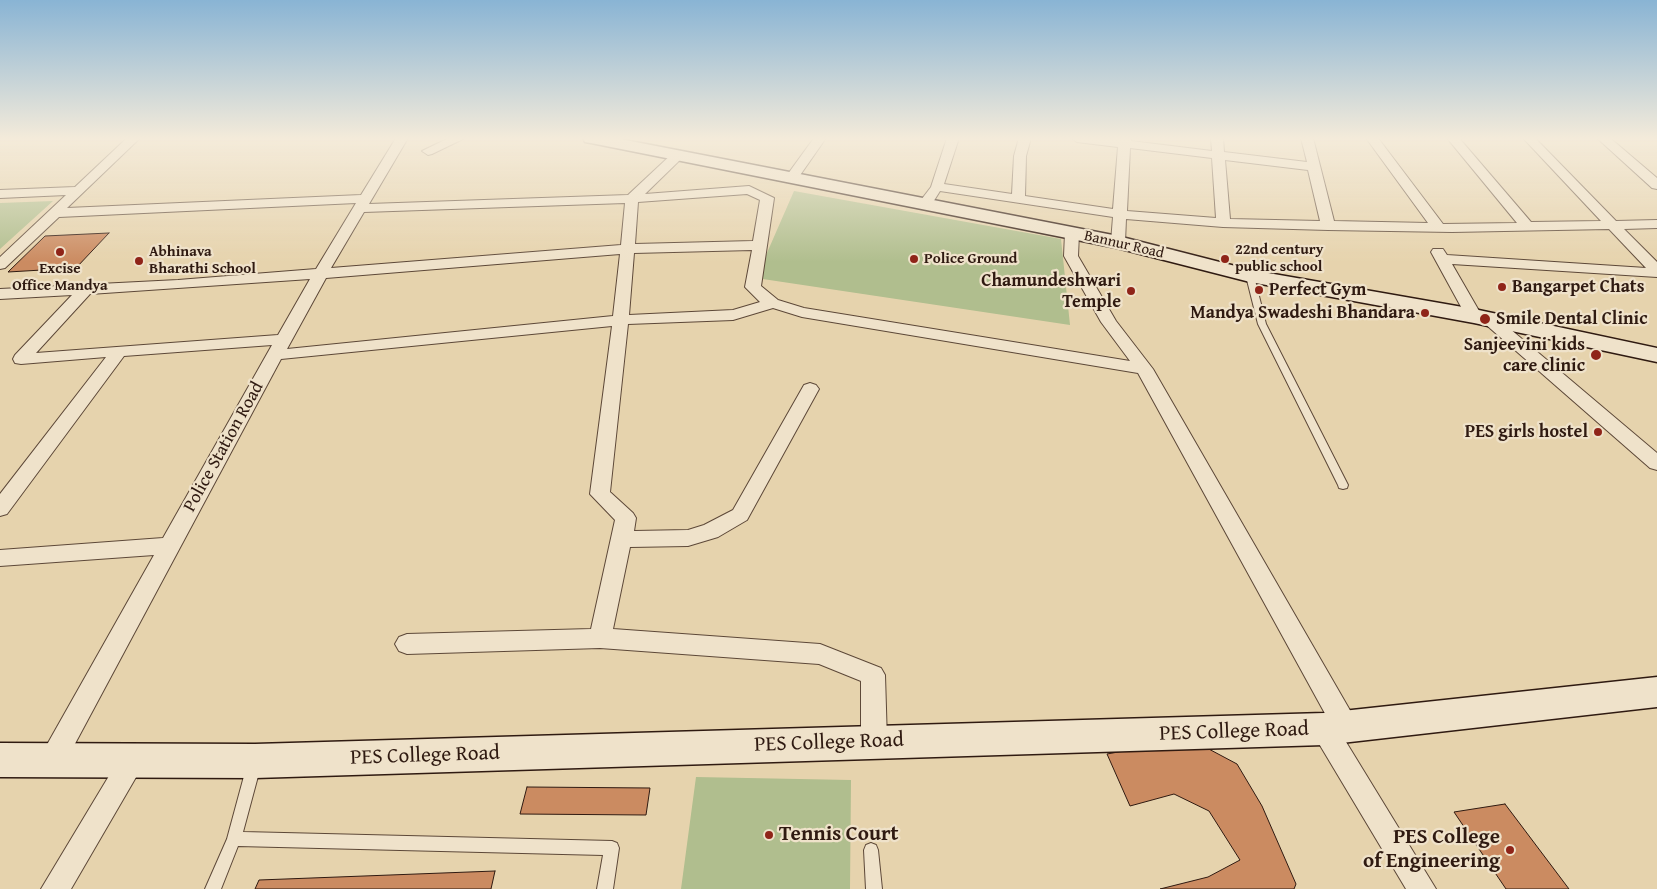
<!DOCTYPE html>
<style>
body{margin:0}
canvas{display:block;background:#e6d3ad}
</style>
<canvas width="1657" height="889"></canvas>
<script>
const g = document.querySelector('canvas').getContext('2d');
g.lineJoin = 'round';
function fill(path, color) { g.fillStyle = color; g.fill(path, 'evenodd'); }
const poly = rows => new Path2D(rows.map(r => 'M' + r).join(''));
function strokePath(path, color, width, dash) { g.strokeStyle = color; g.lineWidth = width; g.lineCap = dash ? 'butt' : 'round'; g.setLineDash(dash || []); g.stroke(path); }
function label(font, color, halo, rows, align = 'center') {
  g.font = font + ' "Gentium Book Plus",serif'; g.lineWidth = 4.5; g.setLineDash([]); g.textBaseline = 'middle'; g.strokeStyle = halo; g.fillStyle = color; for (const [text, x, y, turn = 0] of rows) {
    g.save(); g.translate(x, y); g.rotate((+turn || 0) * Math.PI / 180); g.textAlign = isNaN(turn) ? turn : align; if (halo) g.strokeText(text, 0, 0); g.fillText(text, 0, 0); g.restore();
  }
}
const green = poly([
 [794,191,1061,239,1070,325,756,278],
 [53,201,0,249,0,203],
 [696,777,851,780,850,889,681,889]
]);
const building = poly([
 [109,233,76,268,8,272,45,236,109,233],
 [1190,739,1237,764,1262,806,1296,884,1294,889,1160,889,1208,877,1240,860,1209,811,1174,794,1130,806,1107,754,1190,739],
 [527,787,650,788,646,815,520,814,527,787],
 [1505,804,1569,889,1506,889,1454,812,1505,804],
 [495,871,491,889,255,889,259,880,495,871]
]);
const lane = poly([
 [1247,274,1250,274,1254,276,1266,324,1348,485,1347,488,1343,489,1339,488,1338,485,1258,324,1246,276,1247,274],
 [254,758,259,760,261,765,243,832,612,841,617,843,619,848,613,889,597,889,603,855,238,846,221,889,205,889,227,839,247,765,249,760,254,758],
 [871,843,876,845,878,850,882,889,866,889,864,850,866,845,871,843]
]);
const street = poly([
 [127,138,140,138,67,208,361,195,396,138,408,138,369,204,628,195,674,152,678,151,684,155,682,158,645,194,749,186,774,198,761,286,778,300,804,308,1130,361,1101,322,1064,256,1065,233,1067,230,1077,230,1079,233,1078,256,1116,321,1153,369,1355,719,1359,727,1355,735,1343,737,1436,889,1406,889,1315,737,1311,729,1315,721,1324,718,1328,719,1138,373,802,317,773,308,733,320,628,324,610,492,633,513,636,518,634,531,688,530,704,525,733,510,804,385,810,383,816,385,819,389,747,520,718,537,688,546,630,547,613,629,820,644,881,668,885,675,887,742,883,750,874,754,865,750,861,742,861,681,819,664,600,648,407,654,399,651,395,644,399,637,407,634,591,629,615,520,590,494,612,326,281,359,62,768,53,771,44,768,40,759,44,750,154,555,0,566,0,550,163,538,272,345,124,356,7,514,0,516,0,494,106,357,21,364,15,363,13,359,15,355,72,295,0,299,0,289,178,280,316,269,356,203,59,217,5,268,0,269,0,257,66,195,0,198,0,190,75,187,127,138],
 [747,194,760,200,753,241,635,244,638,202,747,194],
 [625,203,621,245,331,268,364,212,625,203],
 [752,250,745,287,760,302,733,310,629,315,634,253,752,250],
 [620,254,613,316,287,349,326,278,620,254],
 [310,279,278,335,36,353,90,294,310,279],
 [449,138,465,138,432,154,428,155,422,151,449,138],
 [814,138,826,138,796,181,786,181,785,178,814,138],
 [947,138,959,138,944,184,1012,194,1014,156,1019,138,1031,138,1026,156,1025,196,1113,209,1118,147,1077,142,1071,138,1131,138,1131,141,1212,151,1211,138,1223,138,1224,152,1307,162,1301,138,1313,138,1334,221,1428,223,1366,138,1378,138,1443,224,1517,223,1447,138,1459,138,1531,222,1601,221,1523,138,1535,138,1616,221,1657,220,1657,228,1624,229,1657,262,1657,277,1452,264,1482,316,1474,321,1466,316,1431,252,1433,249,1443,249,1447,255,1646,268,1609,229,1452,232,1328,230,1223,227,1126,219,1125,242,1118,246,1111,242,1113,217,940,191,930,207,920,207,918,204,931,187,947,138],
 [1130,148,1212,158,1216,218,1127,211,1130,148],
 [1225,160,1308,170,1320,221,1230,219,1225,160],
 [1597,138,1610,138,1657,178,1657,189,1652,188,1597,138],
 [1490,315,1496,317,1657,453,1657,470,1650,468,1484,323,1482,320,1484,317,1490,315],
 [133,748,142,751,146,760,71,889,41,889,124,751,133,748]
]);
const secondary = poly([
 [583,138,615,138,1118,236,1251,270,1474,309,1657,348,1657,362,1474,323,1250,282,1117,248,591,143,585,142,583,138],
 [1657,677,1657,707,1324,745,255,778,0,777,0,743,255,744,1324,713,1657,677]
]);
const markers = [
 [60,252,5,"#8f2418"],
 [914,259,5,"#8f2418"],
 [1225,259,5,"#8f2418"],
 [139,261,5,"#8f2418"],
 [1502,287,5,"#8f2418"],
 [1259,290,5,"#8f2418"],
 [1131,291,5,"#8f2418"],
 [1425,313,5,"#8f2418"],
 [1485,319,6,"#8f2418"],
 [1596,355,6,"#8f2418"],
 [1598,432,5,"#8f2418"],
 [769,835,5,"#8f2418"],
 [1510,850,5,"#8f2418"]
];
const farStreetnames = [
 ["Bannur Road",1124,245,13]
];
const farPoinames = [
 ["22nd century",1235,250],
 ["public school",1235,267],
 ["Abhinava",149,252],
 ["Bharathi School",149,269],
 ["Police Ground",924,259],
 ["Excise",60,269,"center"],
 ["Office Mandya",60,286,"center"]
];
const poiNames = [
 ["Chamundeshwari",1121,281],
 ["Temple",1121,302],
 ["Bangarpet Chats",1512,287,"left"],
 ["Perfect Gym",1269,290,"left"],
 ["Mandya Swadeshi Bhandara",1415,313],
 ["Smile Dental Clinic",1496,319,"left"],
 ["Sanjeevini kids",1585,345],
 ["care clinic",1585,366],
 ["PES girls hostel",1588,432]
];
const streetNames = [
 ["Police Station Road",224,447,-61]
];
const nearStreetnames = [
 ["PES College Road",1234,732,-2],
 ["PES College Road",829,743,-2],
 ["PES College Road",425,756,-2]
];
const nearPoinames = [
 ["Tennis Court",779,835],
 ["PES College",1500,838,"right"],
 ["of Engineering",1500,862,"right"]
];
fill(green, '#b0be8e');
fill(building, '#cb8b61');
strokePath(building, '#2f1a11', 1);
strokePath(lane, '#5d4838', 2);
strokePath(street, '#5d4838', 2);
strokePath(secondary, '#2f1a11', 3);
fill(lane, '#efe2ca');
fill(street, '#efe2ca');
fill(secondary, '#efe2ca');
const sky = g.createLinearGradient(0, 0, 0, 262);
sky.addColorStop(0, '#89b4d4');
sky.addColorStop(0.53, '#f4ebda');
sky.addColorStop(1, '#f4ebda00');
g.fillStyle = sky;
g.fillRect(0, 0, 1657, 262);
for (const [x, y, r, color] of markers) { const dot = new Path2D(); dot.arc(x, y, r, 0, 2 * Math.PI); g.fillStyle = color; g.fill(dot); strokePath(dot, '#efe2ca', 2); }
label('15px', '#2f1a11', '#efe2ca', farStreetnames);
label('bold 15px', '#2f1a11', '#efe2ca', farPoinames, 'left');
label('bold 18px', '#2f1a11', '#efe2ca', poiNames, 'right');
label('18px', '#2f1a11', '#efe2ca', streetNames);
label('21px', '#2f1a11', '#efe2ca', nearStreetnames);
label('bold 21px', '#2f1a11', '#efe2ca', nearPoinames, 'left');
</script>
